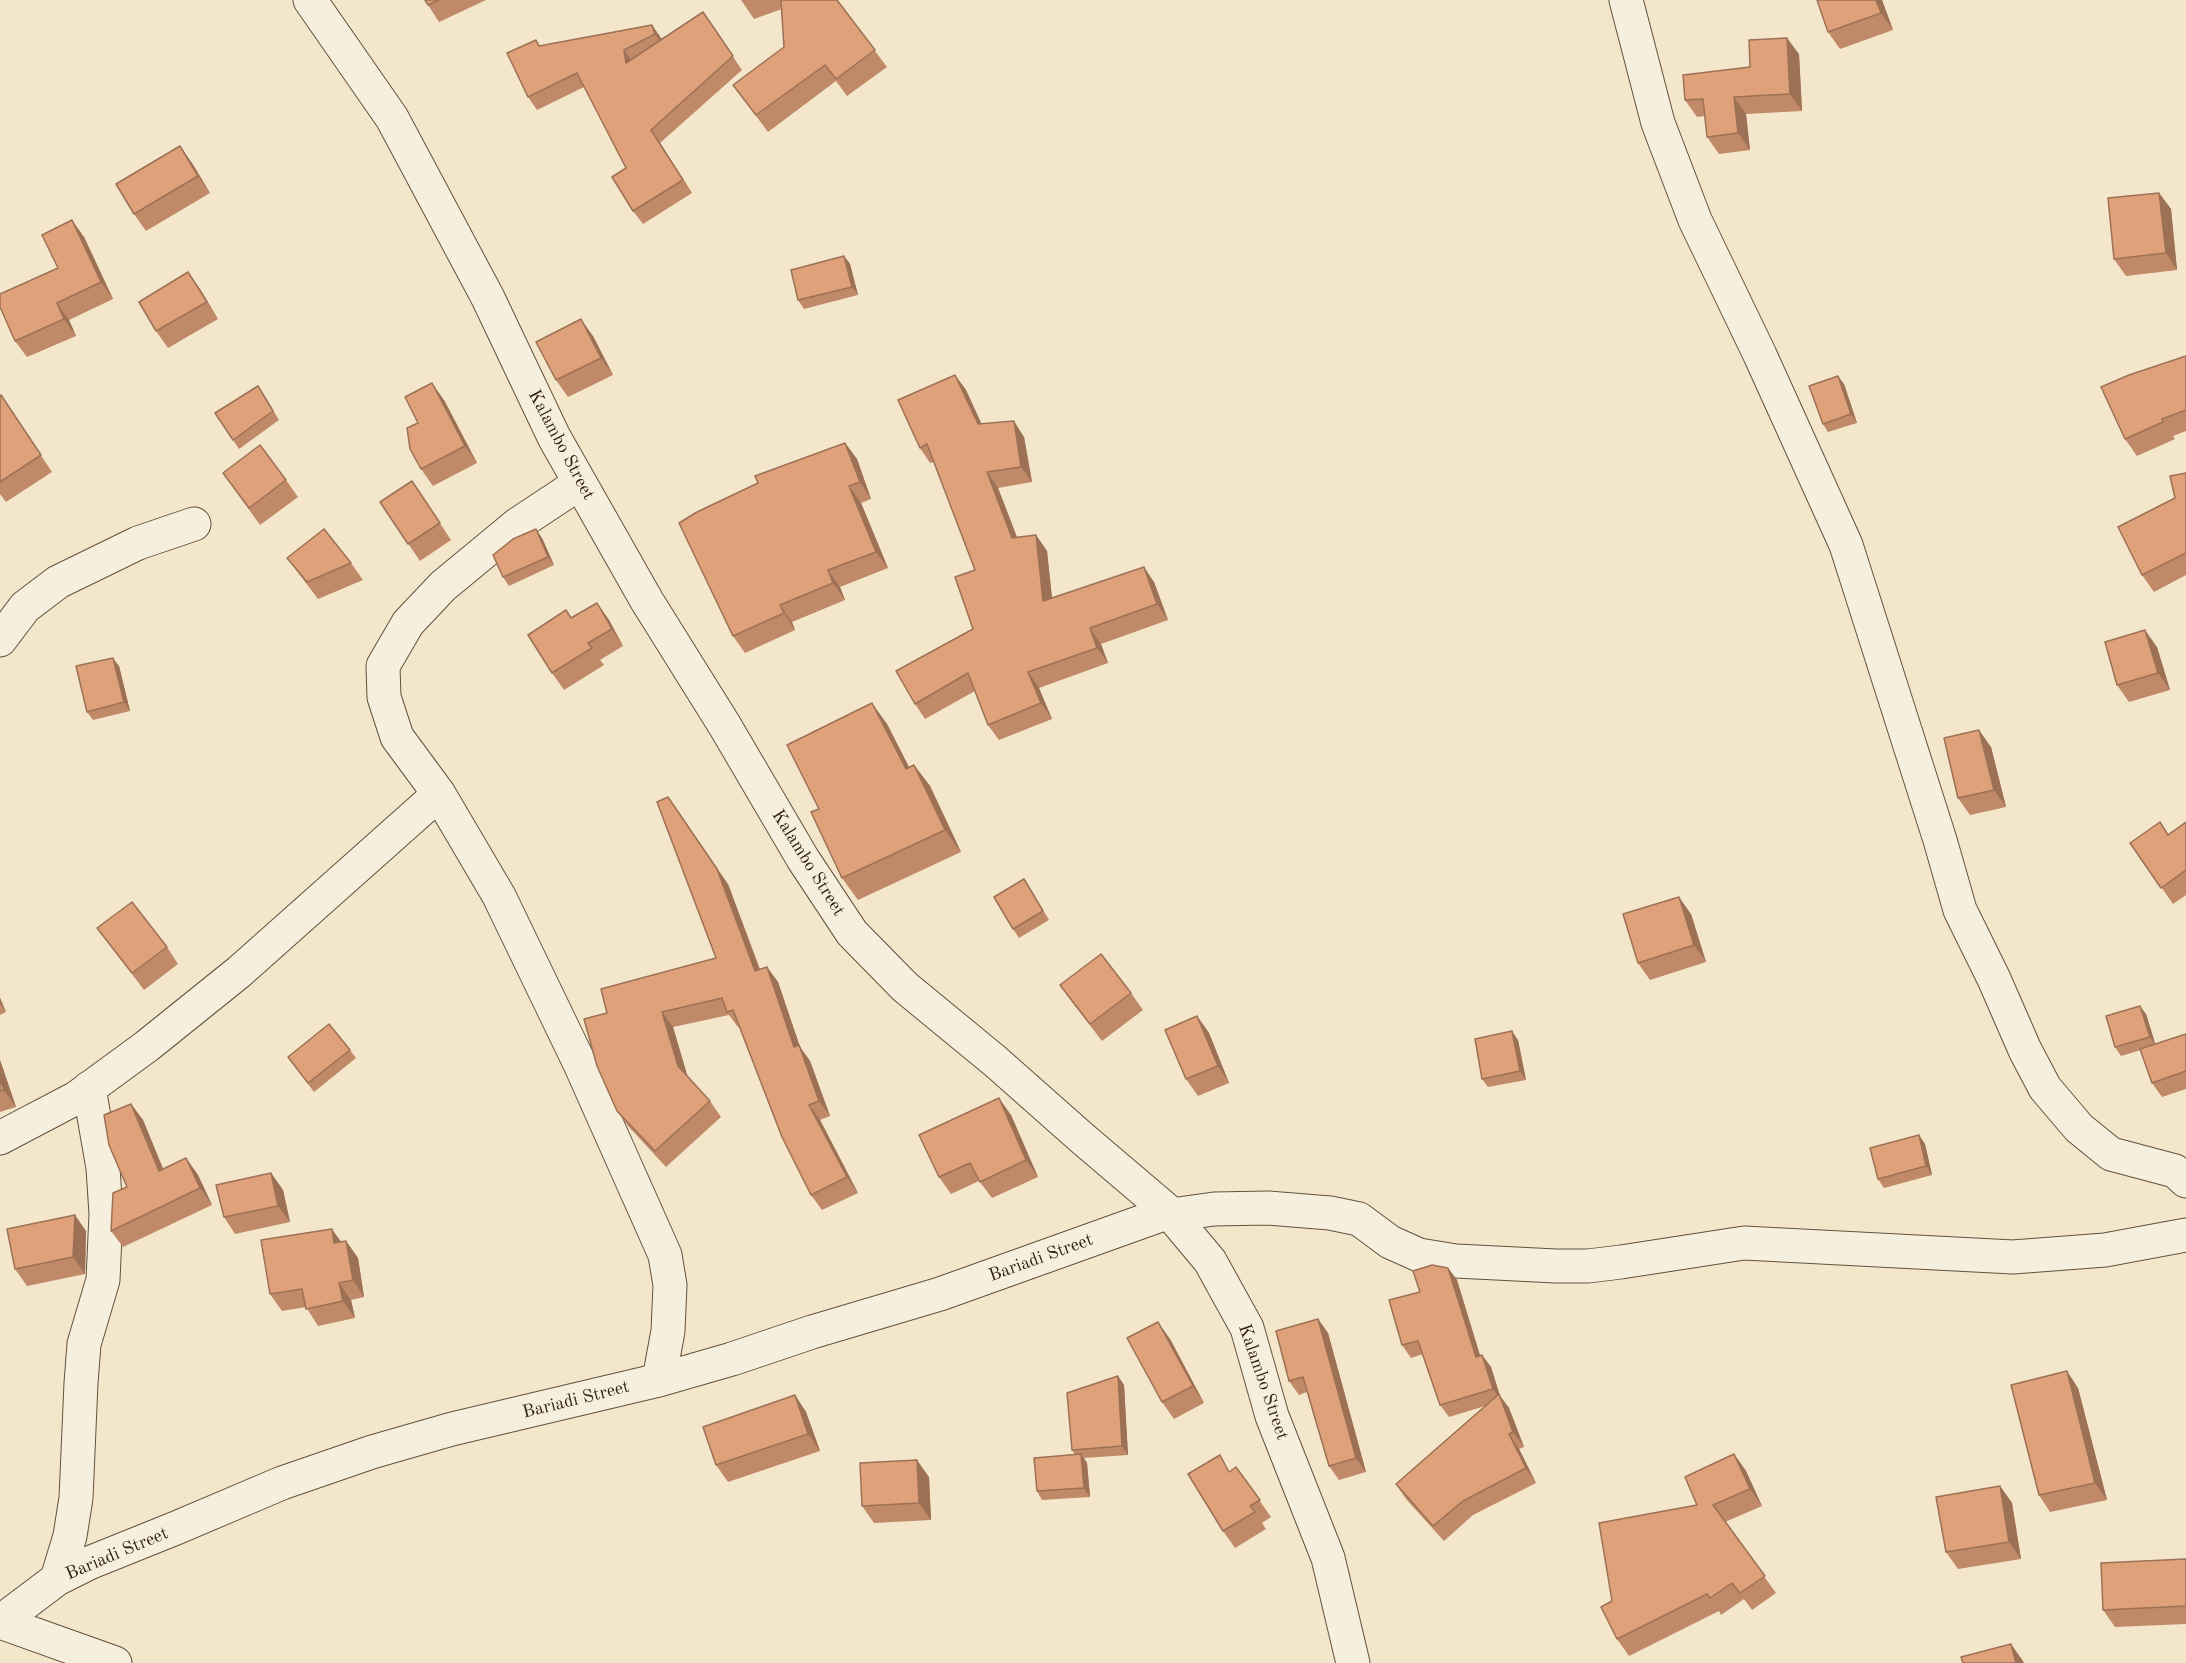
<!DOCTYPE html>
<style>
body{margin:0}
canvas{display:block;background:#f3e6cb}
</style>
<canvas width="2186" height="1663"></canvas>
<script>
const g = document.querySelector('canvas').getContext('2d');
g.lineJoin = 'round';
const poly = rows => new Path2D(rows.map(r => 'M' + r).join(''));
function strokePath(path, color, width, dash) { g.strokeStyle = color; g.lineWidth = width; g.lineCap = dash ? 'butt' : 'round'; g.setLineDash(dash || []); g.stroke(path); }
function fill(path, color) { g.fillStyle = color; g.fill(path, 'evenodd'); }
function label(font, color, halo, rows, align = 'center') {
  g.font = font + ' "Old Standard TT",serif'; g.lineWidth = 6; g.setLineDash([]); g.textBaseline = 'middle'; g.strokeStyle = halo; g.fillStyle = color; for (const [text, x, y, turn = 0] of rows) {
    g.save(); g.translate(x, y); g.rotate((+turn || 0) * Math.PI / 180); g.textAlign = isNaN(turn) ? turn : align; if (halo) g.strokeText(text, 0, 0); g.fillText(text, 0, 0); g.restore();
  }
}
const street = poly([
 [310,0,392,118,488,298,554,437,647,601,725,726,803,859,852,933,905,987,995,1061,1082,1138,1169,1212,1210,1261,1247,1328,1272,1416,1328,1558,1353,1663],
 [1626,0,1658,123,1695,220,1760,355,1846,545,1940,840,1960,910,1994,979,2025,1050,2045,1088,2079,1128,2111,1154,2175,1171,2186,1181],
 [580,483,518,524,443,586,408,623,383,666,384,697,397,737,439,794,499,896,580,1064,665,1255,670,1285,668,1331,659,1380],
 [0,640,25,607,58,582,138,543,194,524],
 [0,1138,76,1098,147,1046,239,972,439,794],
 [1171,1215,1214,1209,1268,1208,1330,1213,1359,1219,1390,1242,1419,1255,1456,1261,1556,1266,1588,1266,1621,1262,1744,1243,2013,1257,2105,1250,2186,1235],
 [57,1579,70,1536,76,1498,81,1383,84,1344,103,1280,106,1214,103,1168,89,1088],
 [0,1622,57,1579,89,1563,176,1528,282,1483,372,1452,452,1429,659,1380,732,1359,812,1332,940,1294,1169,1212],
 [0,1622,115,1663]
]);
const wall = poly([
 [425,0,486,0,439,22,428,5],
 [741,0,837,0,887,67,847,96,836,81,768,132,733,85,784,47,782,9,754,19],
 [1882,0,1893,30,1840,49,1828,32],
 [703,12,742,70,660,143,692,193,643,224,633,211,626,168,584,87,537,110,528,97,536,40,540,46,652,25,662,40],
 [1799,54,1802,111,1746,114,1750,150,1719,154,1707,137,1705,116,1697,117,1685,100,1750,67],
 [192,163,210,193,146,231,134,214],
 [2159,193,2171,209,2177,270,2126,276,2114,259],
 [84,237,113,299,69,320,76,336,27,357,15,341,58,268],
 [844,256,850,264,858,295,804,309,798,300],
 [200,289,218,319,168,348,156,331],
 [593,336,613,375,568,397,556,380],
 [2186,356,2186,431,2173,436,2175,439,2137,456,2125,439],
 [955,375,966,390,981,424,1024,437,1032,482,998,488,1017,537,1036,535,1047,551,1052,598,1154,582,1168,620,1101,644,1108,663,1039,688,1052,719,999,740,988,725,975,691,925,719,915,704,973,629,975,570,934,462,930,463,920,448],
 [1844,384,1857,423,1828,432,1823,424],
 [1,395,52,472,6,502,0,494,0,396],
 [264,395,279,420,239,449,233,440],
 [444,400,477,463,433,486,421,469,418,423],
 [845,443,857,459,871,499,861,503,888,568,840,587,845,600,792,622,795,630,745,653,733,636],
 [223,473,286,480,298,497,260,525],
 [2186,473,2186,575,2154,592,2142,575],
 [412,481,451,540,420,561,380,502],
 [542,538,554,565,509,586,503,577],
 [287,558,351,563,363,580,318,599],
 [597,603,609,620,623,646,600,660,604,665,564,690,552,673,571,618],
 [2157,647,2170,690,2129,702,2117,685],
 [119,666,130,711,93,720,87,712],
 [887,724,909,767,914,765,930,786,961,852,858,900,842,878,819,809],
 [1991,747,2006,807,1970,815,1958,798],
 [2186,822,2186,895,2173,904,2130,843,2168,834],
 [728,884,760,969,767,967,778,982,800,1047,810,1061,830,1116,820,1120,858,1193,822,1210,811,1195,740,1027,738,1027,729,1015,673,1027,687,1076,710,1101,721,1117,666,1167,628,1126,617,1111,607,1013,716,958],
 [1030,888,1049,920,1019,938,1013,929],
 [1691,914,1706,962,1650,980,1638,963],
 [97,928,167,947,178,964,144,990],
 [1060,985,1131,993,1143,1010,1102,1041,1072,1002],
 [0,998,6,1012,0,1015],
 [2146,1014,2155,1044,2186,1034,2186,1089,2162,1097,2152,1083,2141,1050,2121,1056,2115,1047],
 [1197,1016,1209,1033,1229,1083,1198,1096,1186,1079],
 [1518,1040,1526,1080,1488,1087,1482,1079],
 [350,1050,356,1058,314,1092,288,1057],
 [0,1060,16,1107,0,1112],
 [131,1104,143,1120,163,1169,186,1158,198,1175,212,1205,123,1247,111,1231,127,1187],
 [1011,1115,1038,1177,992,1198,979,1181,951,1194,939,1177],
 [1925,1144,1932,1175,1884,1188,1878,1179],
 [271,1173,283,1190,290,1222,235,1234,224,1217],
 [86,1231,85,1274,27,1286,15,1269],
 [346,1241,358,1258,364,1297,351,1300,355,1318,318,1326,306,1307,282,1311,270,1294,341,1242],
 [1448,1268,1457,1280,1480,1355,1482,1355,1491,1367,1500,1396,1509,1408,1524,1447,1519,1449,1536,1483,1473,1515,1444,1541,1406,1499,1396,1484,1485,1406,1449,1417,1440,1405,1423,1354,1411,1358,1402,1345,1420,1292],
 [1318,1319,1328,1333,1366,1472,1339,1480,1329,1466,1307,1392,1299,1395,1289,1381],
 [1170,1339,1204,1403,1174,1419,1162,1402],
 [1118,1376,1124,1385,1128,1455,1084,1458,1087,1463,1090,1497,1042,1500,1037,1491,1075,1455,1072,1450],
 [2078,1388,2107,1500,2050,1512,2039,1495],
 [795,1395,806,1412,820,1451,728,1482,716,1465],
 [1734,1454,1746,1471,1762,1506,1725,1522,1776,1593,1752,1610,1744,1599,1721,1615,1719,1611,1629,1656,1617,1639,1612,1601,1697,1505],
 [1236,1467,1271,1517,1262,1523,1266,1529,1235,1548,1223,1531,1231,1471],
 [929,1477,931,1520,874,1523,862,1506],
 [2000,1486,2012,1503,2021,1559,1958,1569,1946,1552],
 [2186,1559,2186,1624,2115,1627,2103,1610]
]);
const shadedWall = poly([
 [1876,0,1882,0,1893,30,1881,13],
 [652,25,661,38,664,47,655,34],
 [1787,38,1799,54,1802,111,1790,94],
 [624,50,633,63,626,63],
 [1734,97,1746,114,1750,150,1738,133],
 [651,130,660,143,692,193,683,180],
 [180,146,192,163,210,193,198,176],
 [2159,193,2171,209,2177,270,2166,253],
 [72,220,84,237,113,299,101,282],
 [844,256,850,264,858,295,852,287],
 [188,272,200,289,218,319,207,302],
 [57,303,69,320,76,336,64,319],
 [581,319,593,336,613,375,601,358],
 [955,375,966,390,989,440,978,424],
 [1838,376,1844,384,1857,423,1851,414],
 [432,383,444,400,477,463,465,446],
 [1014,421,1024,437,1032,482,1021,467],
 [845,443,857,459,871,499,860,482],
 [987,472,998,488,1023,553,1012,538],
 [849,486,861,503,888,568,876,552],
 [536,529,542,538,554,565,548,557],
 [1036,535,1047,551,1054,617,1043,601],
 [1144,567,1154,582,1168,620,1157,604],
 [828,570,840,587,845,600,833,583],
 [597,603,609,620,623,646,612,629],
 [780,605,792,622,795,630,784,613],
 [1090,628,1101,644,1108,663,1097,648],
 [2145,630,2157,647,2170,690,2158,673],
 [113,658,119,666,130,711,124,702],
 [1028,672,1039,688,1052,719,1041,703],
 [872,703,887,724,921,791,906,769],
 [1979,730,1991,747,2006,807,1994,790],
 [914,765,930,786,961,852,945,830],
 [668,797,728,884,766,987,755,971],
 [1679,897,1691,914,1706,962,1694,945],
 [767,967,778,982,800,1047,810,1061,830,1116,819,1101,794,1047],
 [0,998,6,1012,0,1003],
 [2140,1006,2146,1014,2156,1046,2150,1037],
 [662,1012,673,1027,689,1081,678,1066],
 [1197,1016,1209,1033,1229,1083,1218,1066],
 [1512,1031,1518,1040,1526,1080,1520,1071],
 [0,1060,16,1107,4,1090,0,1079],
 [999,1098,1011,1115,1038,1177,1026,1160],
 [131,1104,143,1120,171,1188,159,1171],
 [809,1105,820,1120,858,1193,847,1177],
 [1919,1135,1925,1144,1932,1175,1926,1166],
 [186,1158,198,1175,212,1205,200,1188],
 [271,1173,283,1190,290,1222,278,1206],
 [75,1215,86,1231,85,1274,73,1257],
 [332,1229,344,1246,334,1243],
 [346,1241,358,1258,364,1297,353,1280],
 [1448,1268,1457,1280,1484,1369,1476,1357],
 [339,1283,351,1300,355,1318,343,1301],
 [1318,1319,1328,1333,1366,1472,1356,1458],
 [1158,1322,1170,1339,1204,1403,1193,1386],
 [1482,1355,1491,1367,1500,1396,1509,1408,1524,1447,1513,1432,1501,1400,1493,1389],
 [2067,1371,2078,1388,2107,1500,2095,1483],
 [1118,1376,1124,1385,1128,1455,1122,1446],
 [795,1395,806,1412,820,1451,808,1434],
 [1509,1434,1519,1449,1536,1483,1526,1468],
 [1081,1454,1087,1463,1090,1497,1084,1488],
 [1734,1454,1746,1471,1762,1506,1750,1489],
 [917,1460,929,1477,931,1520,919,1503],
 [2000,1486,2012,1503,2021,1559,2009,1542],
 [2011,1644,2023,1661,2024,1663,2016,1663]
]);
const building = poly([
 [425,0,439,0,428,5,425,0],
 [781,0,837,0,875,50,836,79,825,65,756,115,733,85,784,47,781,0],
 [1817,0,1876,0,1881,13,1828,32,1817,0],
 [703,12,733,56,651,130,683,180,633,211,612,177,626,168,577,73,528,97,507,53,536,40,539,46,652,25,655,34,624,50,626,63,703,12],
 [1787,38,1790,94,1734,97,1738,133,1707,137,1703,99,1685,100,1683,75,1750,67,1749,40,1787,38],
 [180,146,198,176,134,214,116,184,180,146],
 [2159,193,2166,253,2114,259,2108,198,2159,193],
 [72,220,101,282,57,303,64,319,15,341,0,307,0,294,58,268,42,235,72,220],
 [844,256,852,287,798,300,791,270,844,256],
 [188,272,207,302,156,331,139,302,188,272],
 [581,319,601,358,556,380,536,342,581,319],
 [2186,356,2186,410,2162,419,2163,422,2125,439,2101,387,2129,375,2186,356],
 [955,375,978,424,1014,421,1021,467,987,472,1012,538,1036,535,1043,601,1144,567,1157,604,1090,628,1097,648,1028,672,1041,703,988,725,968,673,915,704,896,671,973,629,955,577,975,570,927,444,920,448,898,400,955,375],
 [1838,376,1851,414,1823,424,1809,386,1838,376],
 [432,383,465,446,421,469,410,449,407,428,418,423,405,397,432,383],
 [258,386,273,411,233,440,215,413,258,386],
 [1,395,41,455,0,482,0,396,1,395],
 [845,443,860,482,849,486,876,552,828,570,833,583,780,605,784,613,733,636,679,523,697,512,758,483,755,476,845,443],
 [260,445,286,480,249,508,223,473,260,445],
 [2186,473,2186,553,2142,575,2118,527,2175,498,2170,476,2186,473],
 [412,481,440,523,408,544,380,502,412,481],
 [324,529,351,563,307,582,287,558,324,529],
 [536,529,548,557,503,577,493,555,513,539,536,529],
 [597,603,612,629,588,643,592,648,552,673,528,635,566,610,571,618,597,603],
 [2145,630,2158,673,2117,685,2105,642,2145,630],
 [113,658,124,702,87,712,76,666,113,658],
 [872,703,906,769,914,765,945,830,842,878,811,812,819,809,787,745,872,703],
 [1979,730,1994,790,1958,798,1944,738,1979,730],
 [668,797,717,869,755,971,767,967,794,1047,799,1045,819,1101,809,1105,847,1177,811,1195,782,1137,733,1010,727,1012,722,998,662,1012,678,1066,710,1101,655,1151,617,1111,597,1066,584,1019,607,1013,601,989,716,958,657,802,668,797],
 [2160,822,2168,835,2186,822,2186,870,2161,888,2130,843,2160,822],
 [1024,879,1043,911,1013,929,994,897,1024,879],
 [1679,897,1694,945,1638,963,1623,914,1679,897],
 [132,902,167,947,132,973,97,928,132,902],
 [1101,954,1131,993,1090,1024,1060,985,1101,954],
 [2140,1006,2150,1037,2115,1047,2106,1016,2140,1006],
 [1197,1016,1218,1066,1186,1079,1165,1030,1197,1016],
 [329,1024,350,1050,308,1083,288,1057,329,1024],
 [1512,1031,1520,1071,1482,1079,1475,1039,1512,1031],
 [2186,1034,2186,1071,2152,1083,2140,1049,2186,1034],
 [0,1079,4,1090,0,1091,0,1079],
 [999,1098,1026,1160,980,1182,970,1163,939,1177,919,1135,999,1098],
 [131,1104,159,1171,186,1158,200,1188,111,1231,113,1193,127,1187,109,1145,104,1115,131,1104],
 [1919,1135,1926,1166,1878,1179,1870,1148,1919,1135],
 [271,1173,278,1206,224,1217,216,1185,271,1173],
 [75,1215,73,1257,15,1269,7,1229,75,1215],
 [332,1229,334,1243,346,1241,353,1280,339,1283,343,1301,306,1309,302,1289,270,1294,261,1240,332,1229],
 [1432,1265,1448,1268,1476,1357,1482,1355,1493,1389,1440,1405,1418,1341,1402,1345,1389,1300,1420,1292,1413,1271,1432,1265],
 [1318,1319,1356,1458,1329,1466,1303,1377,1289,1381,1276,1331,1318,1319],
 [1158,1322,1193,1386,1162,1402,1127,1338,1158,1322],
 [2067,1371,2095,1483,2039,1495,2011,1385,2067,1371],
 [1118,1376,1122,1446,1072,1450,1067,1393,1118,1376],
 [1499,1394,1513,1432,1509,1434,1526,1468,1463,1501,1433,1526,1396,1484,1499,1394],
 [795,1395,808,1434,716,1465,703,1427,795,1395],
 [1081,1454,1084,1488,1037,1491,1034,1458,1081,1454],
 [1734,1454,1750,1489,1713,1505,1765,1576,1740,1593,1732,1583,1710,1598,1707,1594,1617,1639,1601,1607,1612,1601,1599,1523,1697,1505,1685,1477,1734,1454],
 [1220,1455,1229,1472,1236,1467,1260,1500,1250,1506,1255,1512,1223,1531,1188,1474,1220,1455],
 [917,1460,919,1503,862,1506,860,1463,917,1460],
 [2000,1486,2009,1542,1946,1552,1936,1497,2000,1486],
 [2186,1559,2186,1606,2103,1610,2101,1563,2186,1559],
 [2011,1644,2016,1663,1963,1663,1961,1657,2011,1644]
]);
const streetNames = [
 ["Kalambo Street",561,445,62],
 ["Kalambo Street",808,863,58],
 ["Bariadi Street",1041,1258,-20],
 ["Kalambo Street",1263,1382,71],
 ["Bariadi Street",576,1400,-14],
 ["Bariadi Street",117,1554,-23]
];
strokePath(street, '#62523e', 35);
strokePath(street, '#f7efdd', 33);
fill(wall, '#c08a69');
fill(shadedWall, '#9c7155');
fill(building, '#dfa17a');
strokePath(building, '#9c7155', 1.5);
label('18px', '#32200f', '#f7efdd', streetNames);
</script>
